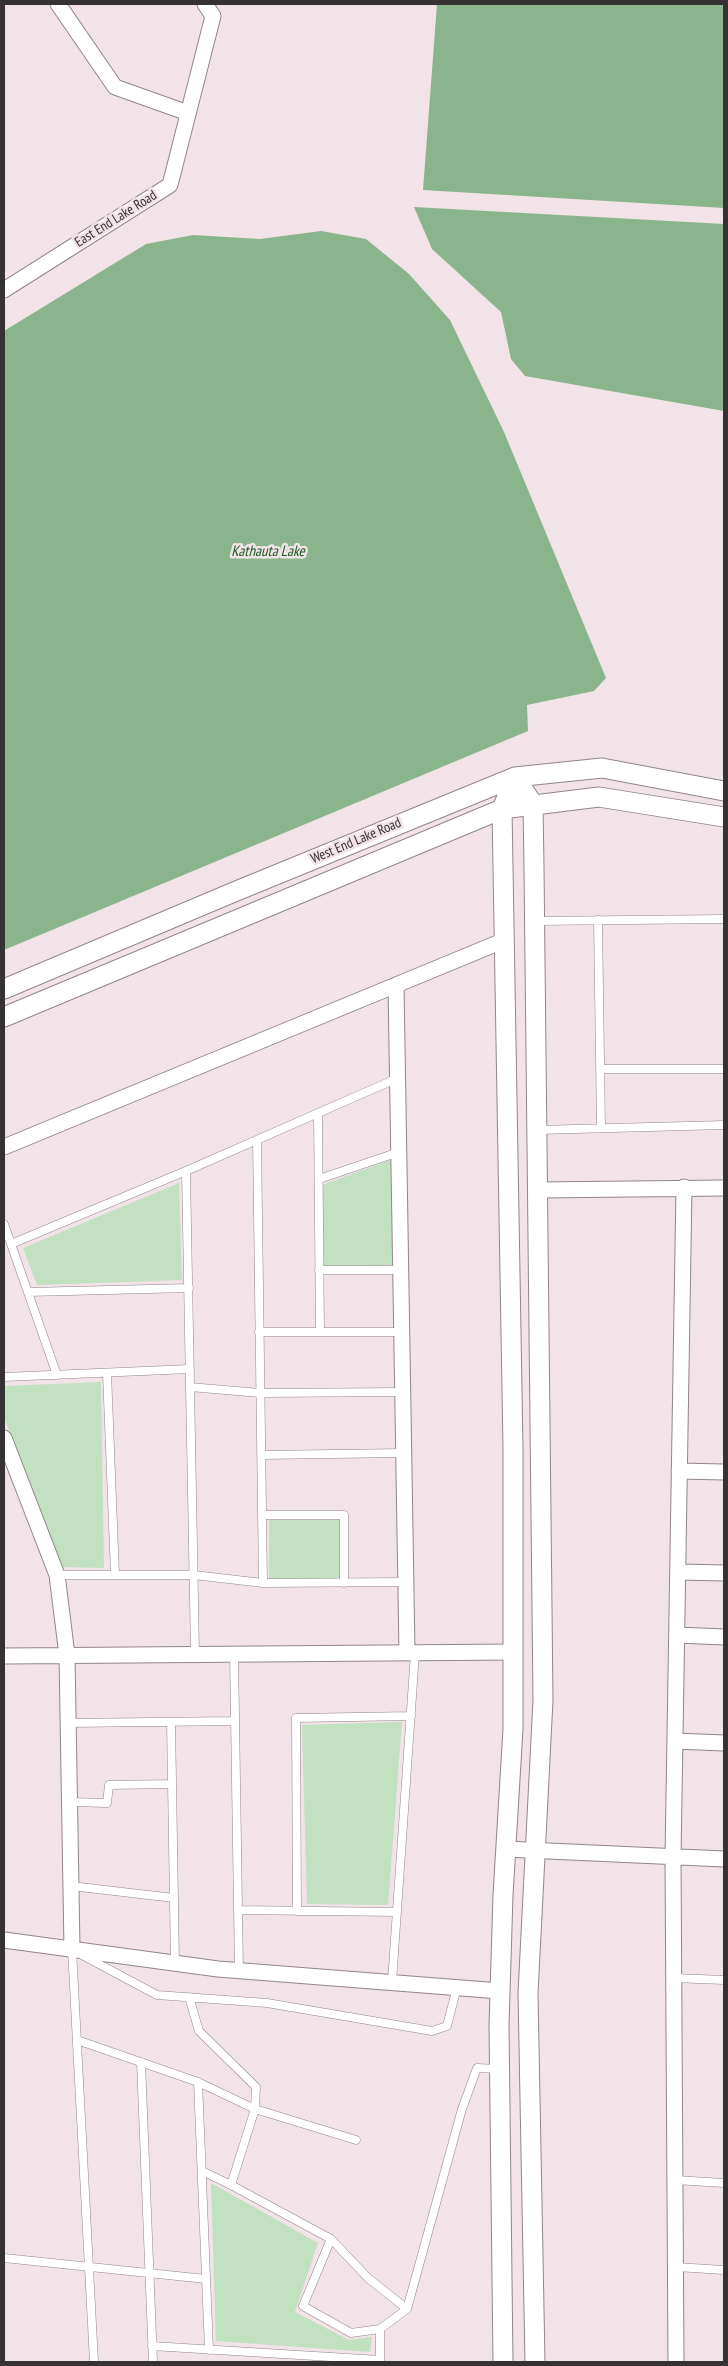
<!DOCTYPE html>
<style>
body{margin:0}
#map{position:relative;width:728px;height:2366px;overflow:hidden;background:#f1e3e7;font-family:"PT Sans Narrow",sans-serif}
canvas{display:block}
.frame{position:absolute;inset:0;border:5px solid #363133;pointer-events:none}
</style>
<div id="map">
<canvas width="728" height="2366"></canvas>
<div class="frame"></div>
</div>
<script>
const g = document.querySelector('canvas').getContext('2d');
g.lineJoin = 'round';
function fill(path, color) { g.fillStyle = color; g.fill(path, 'evenodd'); }
const poly = rows => new Path2D(rows.map(r => 'M' + r).join(''));
function strokePath(path, color, width, dash) { g.strokeStyle = color; g.lineWidth = width; g.lineCap = dash ? 'butt' : 'round'; g.setLineDash(dash || []); g.stroke(path); }
function label(font, color, halo, rows, align = 'center') {
  g.font = font + ' "PT Sans Narrow",sans-serif'; g.lineWidth = 5; g.setLineDash([]); g.textBaseline = 'middle'; g.strokeStyle = halo; g.fillStyle = color; for (const [text, x, y, turn = 0] of rows) {
    g.save(); g.translate(x, y); g.rotate((+turn || 0) * Math.PI / 180); g.textAlign = isNaN(turn) ? turn : align; if (halo) g.strokeText(text, 0, 0); g.fillText(text, 0, 0); g.restore();
  }
}
const green = poly([
 [393,1159,395,1265,324,1266,322,1185],
 [179,1183,182,1280,37,1285,23,1248],
 [101,1382,104,1568,62,1567,4,1418,4,1386],
 [269,1520,340,1520,340,1579,269,1579],
 [402,1722,388,1905,307,1904,302,1725],
 [211,2183,318,2243,295,2312,349,2340,372,2337,370,2352,216,2341]
]);
const water = poly([
 [437,4,724,4,724,208,423,190],
 [414,207,724,224,724,411,525,376,511,359,501,312,432,249],
 [321,231,366,239,409,274,450,320,504,432,606,678,594,691,527,705,528,731,4,950,4,331,146,244,193,235,260,239]
]);
const service = poly([
 [598,920,601,1128],
 [535,921,724,919],
 [600,1069,724,1069],
 [318,1113,320,1332],
 [538,1130,724,1125],
 [257,1140,263,1583],
 [186,1171,195,1654],
 [319,1179,399,1152],
 [4,1224,57,1375],
 [11,1244,186,1171,398,1078],
 [319,1270,401,1270],
 [28,1292,189,1288],
 [259,1332,402,1332],
 [107,1373,115,1575],
 [4,1377,190,1369],
 [190,1387,260,1393,403,1392],
 [261,1455,404,1453],
 [262,1515,344,1515,344,1583],
 [57,1575,194,1575,263,1583,406,1582],
 [234,1654,239,1971],
 [171,1722,175,1963],
 [69,1723,235,1721],
 [70,1802,107,1803,109,1785,172,1784],
 [71,1886,174,1898],
 [238,1910,397,1912],
 [297,1911,296,1718,411,1716],
 [72,1949,94,2362],
 [82,1955,157,1995,267,2003,432,2031,447,2026,457,1987],
 [674,1978,724,1980],
 [392,1982,415,1653],
 [189,1997,199,2031,256,2087,255,2109,231,2185],
 [77,2040,198,2082,255,2109,356,2140],
 [141,2062,153,2362],
 [198,2082,209,2350],
 [202,2171,231,2185,331,2239,368,2278,407,2309],
 [675,2180,724,2183],
 [331,2239,303,2306,351,2333,380,2329,407,2309,462,2109,477,2068,499,2069],
 [4,2258,206,2279],
 [676,2267,724,2270],
 [152,2346,380,2360],
 [380,2362,380,2329]
]);
const minor = poly([
 [58,4,115,87,188,113],
 [4,290,170,185,213,16,205,4],
 [396,985,407,1653],
 [4,1147,505,940],
 [538,1190,724,1188],
 [4,1438,57,1575,67,1655,72,1949],
 [679,1471,724,1472],
 [678,1572,724,1573],
 [677,1635,724,1637],
 [4,1656,513,1652],
 [675,1741,724,1743],
 [505,1849,724,1859],
 [4,1940,218,1969,500,1991],
 [676,2362,673,1857,684,1187]
]);
const tertiary = poly([
 [515,777,533,804,534,868,543,1700,528,1993,535,2362],
 [4,989,234,892,515,777,602,768,724,791],
 [4,1017,502,809,599,797,724,817],
 [503,2362,499,2025,503,1895,513,1729,513,1448,502,809,515,777]
]);
const streetNames = [
 ["East End Lake Road",116,219,-32],
 ["West End Lake Road",356,841,-23]
];
const waterNames = [
 ["Kathauta Lake",268,552]
];
fill(green, '#c1e1c1');
fill(water, '#8ab58c');
strokePath(service, '#928689', 9);
strokePath(minor, '#928689', 17);
strokePath(tertiary, '#928689', 21);
strokePath(service, '#fff', 8);
strokePath(minor, '#fff', 15);
strokePath(tertiary, '#fff', 19);
label('14px', '#363133', '#f1e3e7', streetNames);
label('italic 15px', '#1d5a25', '#f1e3e7', waterNames);
</script>
